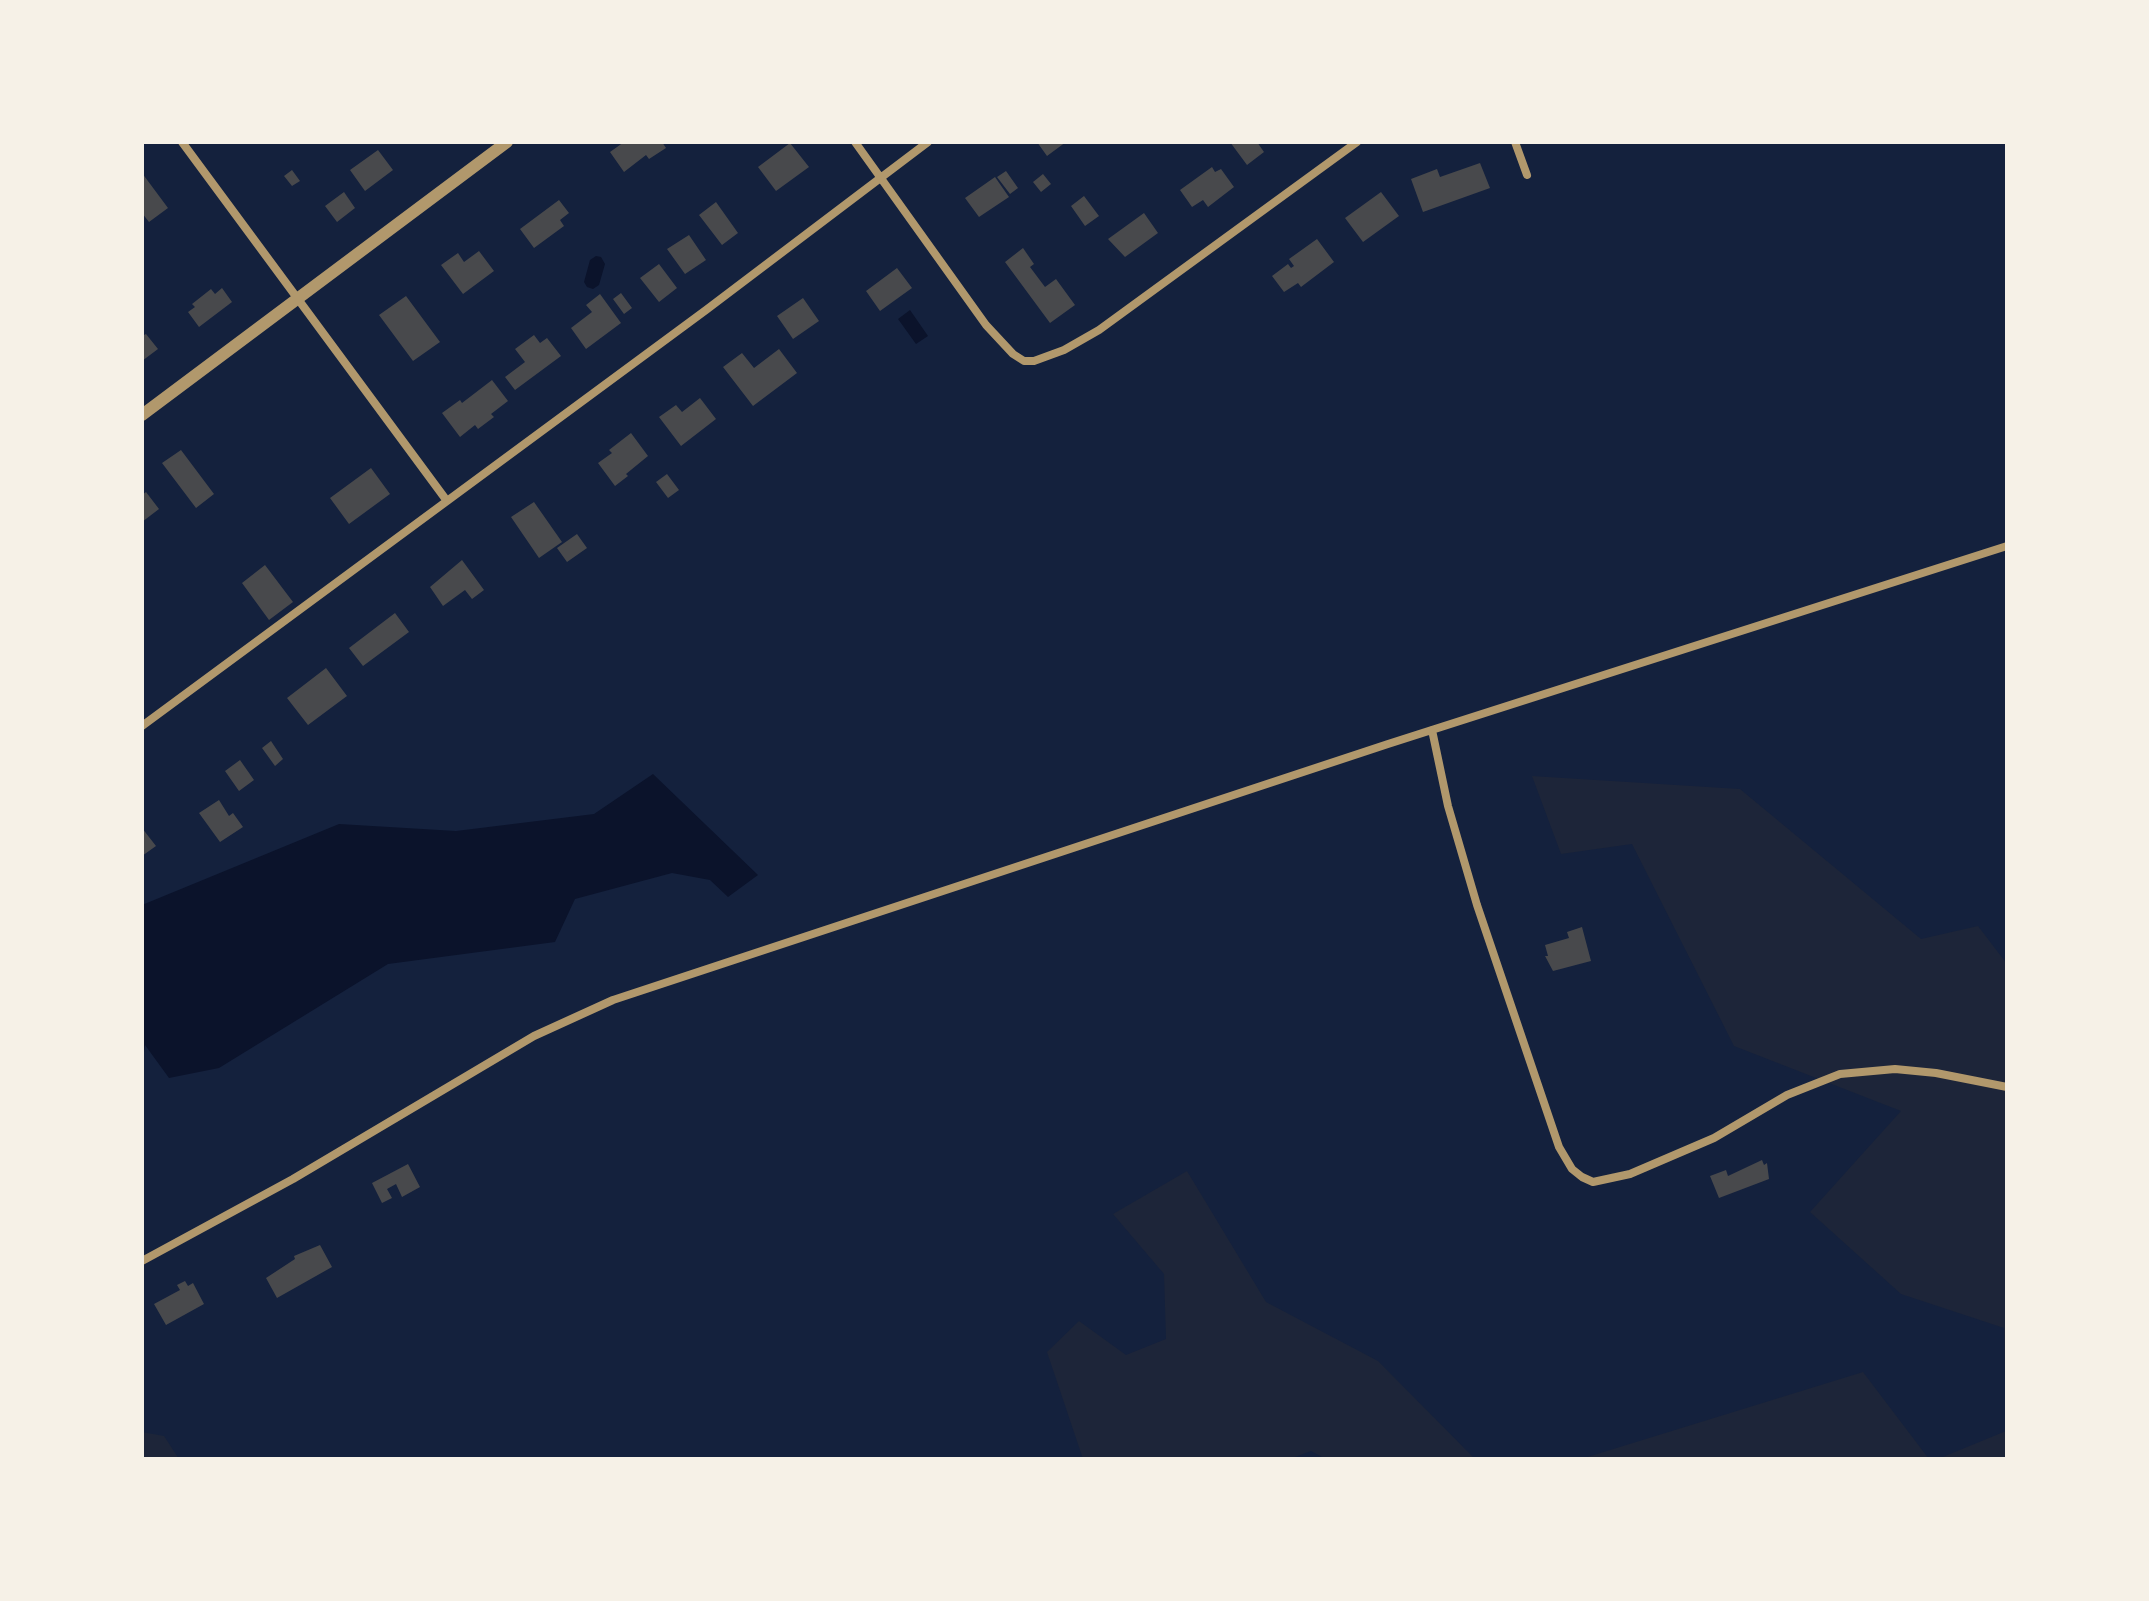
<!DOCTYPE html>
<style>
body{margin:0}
#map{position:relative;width:2149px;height:1601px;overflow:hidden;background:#14213d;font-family:"PT Sans Narrow",sans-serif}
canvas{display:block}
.frame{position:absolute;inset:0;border:144px solid #f6f1e7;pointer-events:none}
</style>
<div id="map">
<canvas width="2149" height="1601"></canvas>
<div class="frame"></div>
</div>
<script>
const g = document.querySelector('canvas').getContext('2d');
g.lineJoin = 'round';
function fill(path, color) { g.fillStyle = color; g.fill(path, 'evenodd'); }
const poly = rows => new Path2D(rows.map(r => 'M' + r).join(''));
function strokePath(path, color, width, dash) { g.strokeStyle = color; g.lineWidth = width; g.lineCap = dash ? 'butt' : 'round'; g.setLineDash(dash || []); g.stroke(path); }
const green = poly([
 [1532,776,1740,789,1921,939,1978,926,2007,964,2007,1459,1938,1459,2006,1431,2004,1328,1901,1294,1810,1212,1901,1111,1734,1046,1632,844,1561,854],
 [1187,1171,1266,1302,1378,1361,1475,1459,1326,1459,1311,1451,1290,1459,1083,1459,1047,1352,1079,1321,1126,1355,1166,1339,1164,1274,1113,1214],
 [1863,1372,1929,1459,1581,1459],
 [142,1432,164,1436,179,1459,142,1459]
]);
const water = poly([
 [596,256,601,257,605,264,599,285,593,289,587,287,584,282,590,260],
 [910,310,928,336,916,344,898,319],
 [653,774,758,875,728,897,710,880,672,873,575,899,555,942,388,964,219,1068,169,1078,145,1045,142,1066,142,905,339,824,456,831,594,814]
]);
const building = poly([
 [624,142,662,142,666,148,649,159,646,155,624,172,610,152],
 [1037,142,1066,142,1047,156],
 [1230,142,1257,142,1264,152,1247,165],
 [790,143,809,167,776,191,758,167],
 [378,150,393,170,365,191,350,170],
 [1480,163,1490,188,1423,212,1411,179,1437,169,1440,177],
 [1212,167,1215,172,1221,169,1234,187,1208,207,1203,200,1192,207,1180,190],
 [292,170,300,181,292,186,284,176],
 [1006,171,1018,188,1010,194,997,177],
 [142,173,168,208,149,222,142,213],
 [1043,174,1051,184,1041,192,1033,182],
 [995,177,1009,197,979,217,965,198],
 [344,192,355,208,337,222,325,206],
 [1381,192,1399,216,1363,242,1345,218],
 [1084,196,1099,216,1085,226,1071,206],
 [559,200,569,213,560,220,564,226,534,248,520,229],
 [716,202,738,233,722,245,699,215],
 [1144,213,1158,233,1125,257,1108,239],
 [689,235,706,260,685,274,667,249],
 [1317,239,1334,262,1301,287,1298,283,1284,292,1272,276,1288,264,1291,268,1294,266,1289,259],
 [1023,248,1034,264,1030,267,1045,287,1056,279,1075,305,1050,323,1005,262],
 [479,251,494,271,463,294,441,265,458,253,464,262],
 [659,264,677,288,659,302,640,278],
 [897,268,912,288,880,311,866,291],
 [222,288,232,302,199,327,188,312,195,307,192,304,211,289,215,294],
 [621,293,632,308,624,314,613,299],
 [600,294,621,323,586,349,571,328,592,312,586,305],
 [406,296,440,342,413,361,379,315],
 [803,298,819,321,793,339,777,316],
 [146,334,158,349,142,361,142,336],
 [534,335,540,343,547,338,561,356,515,390,505,377,525,362,515,349],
 [779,349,797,373,753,406,723,367,742,353,754,368],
 [492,380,508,401,491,414,494,417,478,429,475,425,460,437,442,413,460,400,462,403],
 [700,398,716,419,681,446,659,417,676,405,682,412],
 [631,433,648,456,626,474,628,476,615,486,598,463,612,453,609,450],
 [181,450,214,494,196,508,162,463],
 [371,468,390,494,349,524,330,498],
 [667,474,679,490,668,498,656,482],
 [146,492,159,509,142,522,142,495],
 [534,502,562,542,539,558,511,517],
 [577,534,587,548,567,562,557,548],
 [462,560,484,590,472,599,465,590,443,606,430,587],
 [265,565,293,602,269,620,242,583],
 [395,613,409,632,363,666,349,648],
 [326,668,347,696,308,725,287,698],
 [271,741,283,759,275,766,262,748],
 [240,760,254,780,239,791,225,771],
 [219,800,229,816,233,813,243,827,220,842,199,813],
 [142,828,156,846,142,856],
 [1582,927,1591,961,1553,971,1545,956,1548,956,1545,945,1569,938,1567,932],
 [1762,1160,1764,1165,1767,1163,1769,1179,1719,1198,1710,1176,1726,1170,1728,1176],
 [408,1164,420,1187,402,1197,396,1184,387,1189,392,1198,382,1203,372,1183],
 [320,1245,332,1267,277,1298,266,1278,295,1259,294,1256],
 [185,1281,188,1286,193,1283,204,1304,166,1325,154,1304,180,1290,177,1285]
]);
const minor = poly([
 [182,142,447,501],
 [855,142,986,325,1013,354,1024,361,1034,361,1064,350,1099,330,1357,142],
 [1515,142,1527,175],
 [142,726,706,310,928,142],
 [1432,730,1448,806,1477,905,1559,1147,1572,1169,1582,1177,1593,1182,1630,1174,1714,1138,1787,1095,1840,1074,1895,1069,1936,1073,2007,1087],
 [142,1261,293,1179,534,1036,613,1000,1388,744,2007,546]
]);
const tertiary = poly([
 [142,415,507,142]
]);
fill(green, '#1d2539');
fill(water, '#0b132b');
fill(building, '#48494c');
strokePath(minor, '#b1986c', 8);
strokePath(tertiary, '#b1986c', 12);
</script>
